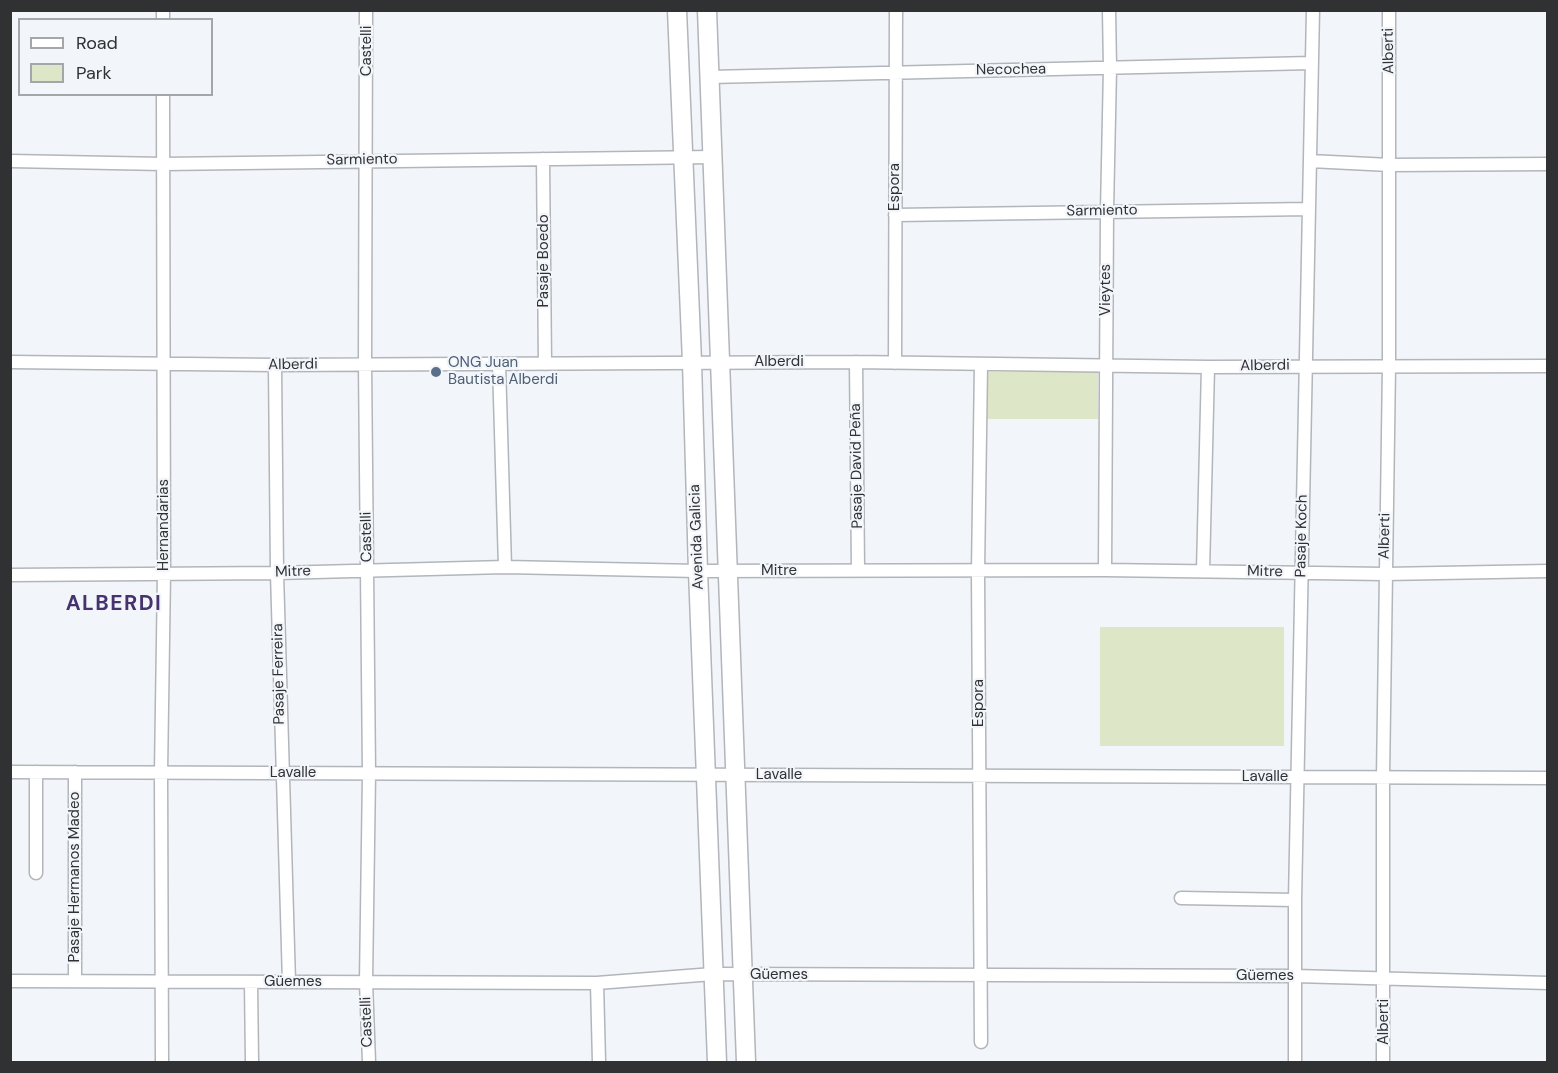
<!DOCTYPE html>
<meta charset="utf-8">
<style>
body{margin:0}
#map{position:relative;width:1558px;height:1073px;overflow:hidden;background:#f2f6fa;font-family:"DM Sans",sans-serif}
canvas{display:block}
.frame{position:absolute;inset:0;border:12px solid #303133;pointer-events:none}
.legend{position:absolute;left:18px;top:18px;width:195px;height:78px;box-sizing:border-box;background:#f2f6fa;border:2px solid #a4a7aa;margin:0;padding:8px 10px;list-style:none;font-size:18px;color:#303133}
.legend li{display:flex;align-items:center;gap:12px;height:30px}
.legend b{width:30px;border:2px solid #a4a7aa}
</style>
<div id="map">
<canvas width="1558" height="1073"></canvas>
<div class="frame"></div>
<ul class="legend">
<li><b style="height:8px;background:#fff"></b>Road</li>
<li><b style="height:16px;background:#dee6c8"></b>Park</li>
</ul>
</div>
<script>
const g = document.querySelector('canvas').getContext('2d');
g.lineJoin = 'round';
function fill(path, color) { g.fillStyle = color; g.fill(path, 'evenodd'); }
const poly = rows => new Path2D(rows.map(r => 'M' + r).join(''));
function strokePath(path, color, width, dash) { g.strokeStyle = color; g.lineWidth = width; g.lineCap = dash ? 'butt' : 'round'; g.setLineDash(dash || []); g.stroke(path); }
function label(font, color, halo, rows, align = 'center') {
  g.font = font + ' "DM Sans",sans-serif'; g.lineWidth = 4.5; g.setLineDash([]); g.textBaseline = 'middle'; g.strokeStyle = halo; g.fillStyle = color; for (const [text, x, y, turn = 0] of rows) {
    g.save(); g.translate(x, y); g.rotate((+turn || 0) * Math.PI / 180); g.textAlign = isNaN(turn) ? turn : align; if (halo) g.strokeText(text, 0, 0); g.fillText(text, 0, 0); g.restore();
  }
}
const green = poly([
 [987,372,1098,372,1098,419,987,419],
 [1100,627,1284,627,1284,746,1100,746]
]);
const street = poly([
 [366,10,365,364,369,774,366,982,369,1062],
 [163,20,163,10],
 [710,77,1312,63],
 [543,159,545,364],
 [10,161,163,164,713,157],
 [1310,161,1390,165,1548,164],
 [895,215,1309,209],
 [10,362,275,365,856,362,1208,367,1548,366],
 [856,362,858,570],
 [895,363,896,10],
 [499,364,505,567],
 [981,364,978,572,981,1042],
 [275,365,277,573,289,982],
 [1105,570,1107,211,1110,68,1109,10],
 [1203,571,1208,367],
 [10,575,277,573,505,567,698,571,1105,570,1385,574,1548,571],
 [10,772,1548,778],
 [36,772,36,873],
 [1181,898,1295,900],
 [10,981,597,983,713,974,1295,976,1548,983],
 [75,981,75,772],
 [251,982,252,1062],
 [597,983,599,1062],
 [162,1062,161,773,164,573,163,94],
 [1295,1062,1295,900,1313,10],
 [1383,1062,1383,778,1389,366,1389,10]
]);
const secondary = poly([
 [677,10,692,362,698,571,717,1062],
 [707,10,746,1062]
]);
const markers = [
 [436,372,6,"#5c6f8a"]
];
const streetNames = [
 ["Castelli",367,51,-90],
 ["Alberti",1389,51,-91],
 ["Necochea",1011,70,-1],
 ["Sarmiento",362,160,-1],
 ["Espora",895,187,-90],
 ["Sarmiento",1102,211,-1],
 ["Pasaje Boedo",544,261,-90],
 ["Vieytes",1106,290,-90],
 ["Alberdi",779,362],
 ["Alberdi",293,365,-1],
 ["Alberdi",1265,366,-1],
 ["Pasaje David Peña",857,466,-91],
 ["Hernandarias",164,525,-90],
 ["Pasaje Koch",1302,536,-89],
 ["Alberti",1385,536,-89],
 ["Castelli",367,537,-91],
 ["Avenida Galicia",697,537,-92],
 ["Mitre",779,571],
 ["Mitre",293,572,-2],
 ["Mitre",1265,572,1],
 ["Pasaje Ferreira",279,674,-91],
 ["Espora",979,703,-90],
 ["Lavalle",293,773],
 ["Lavalle",779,775],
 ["Lavalle",1265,777],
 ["Pasaje Hermanos Madeo",75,877,-90],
 ["Güemes",779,975],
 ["Güemes",1265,976],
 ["Güemes",293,982],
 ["Castelli",367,1022,-92],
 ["Alberti",1384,1022,-90]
];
const serviceNames = [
 ["ONG Juan",448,363],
 ["Bautista Alberdi",448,380]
];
const districtNames = [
 ["ALBERDI",114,604]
];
fill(green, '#dee6c8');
strokePath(street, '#b2b5ba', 15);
strokePath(secondary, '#b2b5ba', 21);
strokePath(street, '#fff', 12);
strokePath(secondary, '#fff', 18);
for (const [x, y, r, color] of markers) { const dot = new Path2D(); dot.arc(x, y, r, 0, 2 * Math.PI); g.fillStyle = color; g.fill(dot); strokePath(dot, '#f2f6fa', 2); }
label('15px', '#303133', '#f2f6fa', streetNames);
label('15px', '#4e5e75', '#f2f6fa', serviceNames, 'left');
g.letterSpacing = '1.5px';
label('bold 21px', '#46326d', '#f2f6fa', districtNames);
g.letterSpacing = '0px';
</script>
